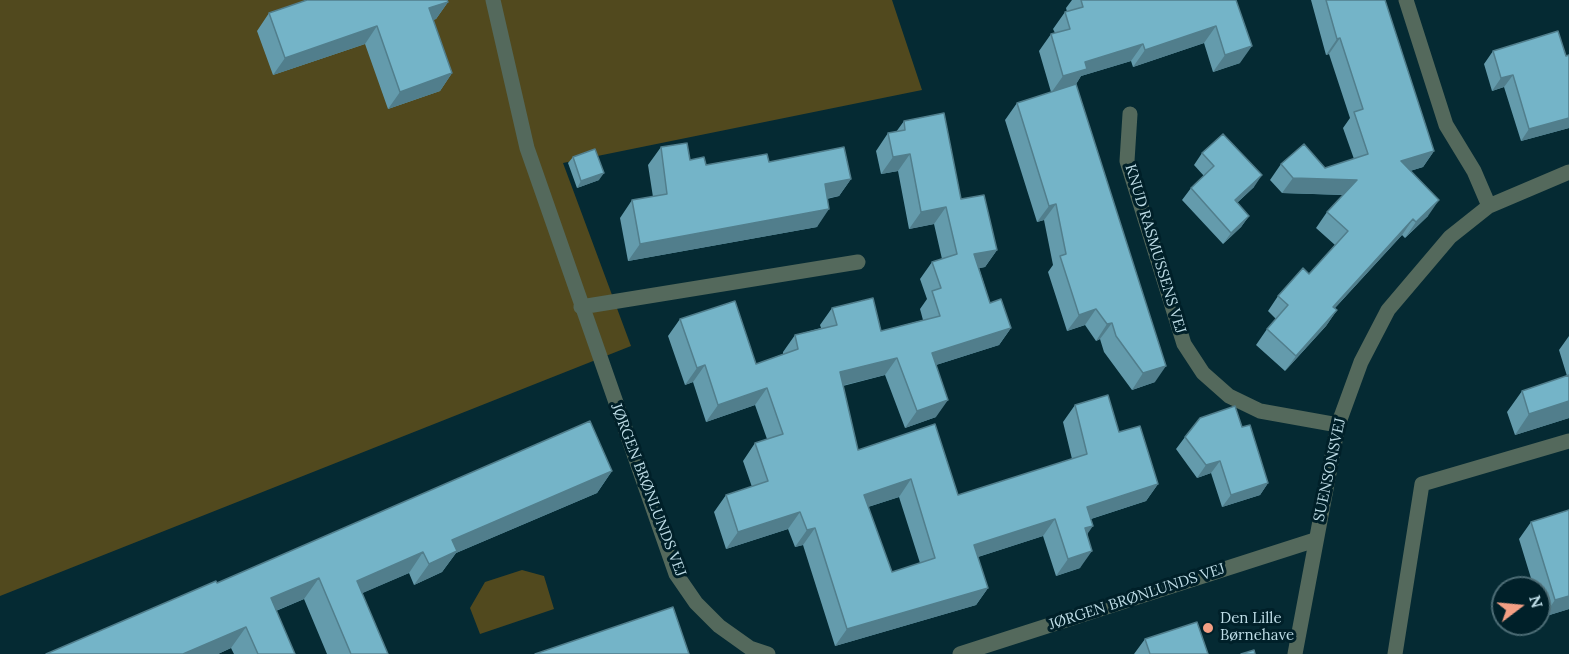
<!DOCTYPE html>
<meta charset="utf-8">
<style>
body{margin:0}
#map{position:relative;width:1569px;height:654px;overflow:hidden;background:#052a33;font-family:Lora,serif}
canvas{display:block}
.north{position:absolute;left:1491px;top:576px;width:60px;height:60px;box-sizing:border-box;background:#002029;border:2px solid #4c6c75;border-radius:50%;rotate:74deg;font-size:16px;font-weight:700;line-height:24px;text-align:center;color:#bedde7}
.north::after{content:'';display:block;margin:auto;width:21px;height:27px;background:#f39f84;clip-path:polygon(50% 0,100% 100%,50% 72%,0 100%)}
</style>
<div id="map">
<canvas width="1569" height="654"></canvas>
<div class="north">N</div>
</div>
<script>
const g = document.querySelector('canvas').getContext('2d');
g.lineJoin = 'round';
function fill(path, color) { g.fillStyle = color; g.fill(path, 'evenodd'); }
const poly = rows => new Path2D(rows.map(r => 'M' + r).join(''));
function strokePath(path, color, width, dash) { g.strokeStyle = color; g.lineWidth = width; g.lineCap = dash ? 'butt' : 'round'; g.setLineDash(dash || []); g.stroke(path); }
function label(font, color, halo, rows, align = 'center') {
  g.font = font + ' Lora,serif'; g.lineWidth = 6; g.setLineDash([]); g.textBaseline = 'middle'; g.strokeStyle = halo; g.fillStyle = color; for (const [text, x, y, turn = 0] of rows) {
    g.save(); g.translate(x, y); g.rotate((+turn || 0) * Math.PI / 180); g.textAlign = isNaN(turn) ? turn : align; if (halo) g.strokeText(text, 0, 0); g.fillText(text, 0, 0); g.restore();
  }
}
const green = poly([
 [0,0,892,0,922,90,563,163,631,346,0,596],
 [522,570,544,576,554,609,480,634,470,608,485,582]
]);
const street = poly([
 [493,0,527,148,676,574,696,603,719,626,750,648,768,654],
 [1406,0,1446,125,1474,171,1489,206],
 [1130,114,1127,161,1184,344,1203,373,1229,396,1260,411,1338,425],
 [581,307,858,262],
 [960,654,1315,540],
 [1295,654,1338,425,1361,362,1388,310,1450,237,1489,206,1569,172],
 [1395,654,1422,484,1569,441]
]);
const wall = poly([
 [1072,0,1236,0,1240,63,1213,72,1204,43,1133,67,1131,61,1081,76,1076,84,1155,382,1132,390,1104,352,1100,339,1096,341,1085,325,1067,331,1048,272,1053,265,1044,220,1037,222,1005,120,1017,103,1051,92,1039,51,1051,34,1055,33,1053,29,1065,12,1067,12,1066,8],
 [1311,0,1385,0,1434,151,1423,167,1410,171,1428,216,1405,238,1402,235,1335,308,1337,310,1326,326,1285,371,1256,345,1267,329,1276,319,1268,311,1278,296,1309,274,1335,245,1316,228,1327,212,1343,195,1282,193,1270,180,1281,164,1325,168,1354,159,1343,128,1350,118,1329,54,1326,55],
 [448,2,436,19,433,20,452,73,440,91,388,109,365,44,273,75,257,31,269,13],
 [1493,51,1566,56,1569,128,1521,141,1504,87,1492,91,1484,64],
 [904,121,997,250,985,267,979,268,990,303,1011,328,999,345,936,365,936,417,905,428,885,375,843,386,858,450,958,495,1072,459,1063,422,1075,405,1119,432,1158,484,1146,501,1091,519,1080,568,1056,576,1043,536,978,557,988,588,976,605,835,646,803,545,795,547,788,529,726,549,714,512,726,495,752,487,743,461,755,443,767,439,755,405,706,422,693,382,685,385,668,336,680,319,756,364,783,354,783,352,795,335,821,328,820,325,832,308,881,331,923,320,920,309,927,299,920,279,932,262,942,259,934,224,909,229,898,171,881,174,876,151,888,133,896,132],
 [899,497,920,563,892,572,868,507],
 [661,147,690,160,706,165,769,162,851,179,839,196,827,199,817,227,628,261,620,218,632,200,653,197,648,165],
 [1202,153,1254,187,1237,203,1249,216,1241,227,1223,244,1182,200,1191,188,1204,176,1194,165],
 [573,157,599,180,577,188,568,163],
 [1569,336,1569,418,1515,435,1507,412,1522,391,1567,376,1559,350],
 [1242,427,1268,483,1260,495,1222,507,1211,473,1197,478,1176,449,1185,437],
 [612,471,597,493,456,553,442,572,414,585,409,573,362,593,388,654,327,654,304,599,276,611,295,654,234,654,231,648,218,654,46,654,217,583],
 [1531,522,1569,609,1543,617,1539,605,1539,588,1534,588,1519,539],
 [1145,639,1208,654,1134,654]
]);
const shadedWall = poly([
 [448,2,436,19,417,25,429,8],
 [377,26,365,44,273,75,285,58],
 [1216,26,1204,43,1133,67,1145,50],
 [1340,38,1329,54,1326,55,1337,39],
 [1143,44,1131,61,1081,76,1075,86,1051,93,1063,76,1085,62],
 [1252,46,1240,63,1213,72,1225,55],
 [452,73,440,91,388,109,400,92],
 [1513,75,1504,87,1492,91,1501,78],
 [1569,118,1569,128,1521,141,1529,129],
 [1434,151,1423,167,1390,177,1401,161],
 [910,154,898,171,881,174,893,157],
 [604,173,599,180,577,188,581,181],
 [1262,175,1254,187,1227,212,1235,200],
 [1293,178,1357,180,1346,195,1282,193],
 [851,179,839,196,813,201,825,184],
 [1439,200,1428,216,1405,238,1416,222],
 [1056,204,1044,220,1037,222,1049,206],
 [946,207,934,224,909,229,921,212],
 [829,209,817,227,628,261,640,244],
 [1249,216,1241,227,1223,244,1231,233],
 [1413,219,1402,235,1322,322,1333,307],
 [997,250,985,267,962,272,974,254],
 [1096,309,1085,325,1067,331,1079,315],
 [1337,310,1326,326,1285,371,1296,356],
 [1112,323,1100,339,1096,341,1107,324],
 [1011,328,999,345,920,370,932,353],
 [897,358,885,375,828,389,840,372],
 [705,365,693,382,685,385,697,368],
 [1166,366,1155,382,1132,390,1143,373],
 [767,388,755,405,706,422,718,405],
 [948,400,936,417,905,428,917,411],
 [1569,401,1569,418,1515,435,1529,414],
 [1220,461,1211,473,1197,478,1206,465],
 [612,471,597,493,456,553,442,572,414,585,429,564,452,540],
 [911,479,899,497,852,512,864,495],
 [1268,483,1260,495,1222,507,1231,495],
 [1158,484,1146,501,1075,524,1087,507],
 [800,512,788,529,726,549,738,532],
 [1055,519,1043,536,962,562,974,545],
 [1093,526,1081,543,1085,528],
 [815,528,803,545,795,547,807,530],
 [1092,551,1080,568,1056,576,1068,559],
 [423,552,409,573,342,602,357,581],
 [319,578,304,599,256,619,271,598],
 [988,588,976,605,835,646,847,629],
 [1569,596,1569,609,1543,617,1555,600],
 [246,627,231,648,218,654,183,654]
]);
const building = poly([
 [307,0,447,0,448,2,429,8,452,73,400,92,377,26,285,58,269,13,307,0],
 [1081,0,1236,0,1252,46,1225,55,1216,26,1145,50,1143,44,1085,62,1087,69,1063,76,1051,34,1070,29,1065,12,1083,7,1081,0],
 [1326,0,1385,0,1434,151,1401,161,1439,200,1416,222,1413,219,1333,307,1337,310,1296,356,1267,329,1288,305,1278,296,1303,268,1309,274,1348,231,1327,212,1357,180,1293,178,1281,164,1304,144,1325,168,1368,154,1354,112,1363,109,1340,38,1337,39,1326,0],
 [1558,31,1566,56,1569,55,1569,118,1529,129,1513,75,1501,78,1493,51,1558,31],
 [1076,84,1166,366,1143,373,1116,336,1112,323,1107,324,1096,309,1079,315,1060,256,1066,254,1056,204,1049,206,1017,103,1076,84],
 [944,113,961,199,984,195,997,250,974,254,990,303,1001,299,1011,328,932,353,948,400,917,411,897,358,840,372,858,450,935,424,958,495,1087,454,1075,405,1108,395,1119,432,1140,426,1158,484,1087,507,1093,526,1085,528,1092,551,1068,559,1055,519,974,545,988,588,847,629,815,528,807,530,800,512,738,532,726,495,768,481,755,443,783,434,767,388,718,405,705,365,697,368,680,319,735,301,756,364,798,349,795,335,837,325,832,308,873,298,881,331,940,316,932,291,941,288,932,262,957,254,946,207,921,212,910,154,893,157,888,133,905,130,904,121,944,113],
 [911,479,935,558,892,572,864,495,911,479],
 [1223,134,1262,175,1235,200,1249,216,1231,233,1191,188,1214,166,1202,153,1223,134],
 [687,143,690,160,704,157,706,165,767,154,769,162,844,147,851,179,825,184,829,209,640,244,632,200,667,194,661,147,687,143],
 [595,149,604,173,581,181,573,157,595,149],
 [1569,375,1569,401,1529,414,1522,391,1569,375],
 [1235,406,1242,427,1250,425,1268,483,1231,495,1220,461,1206,465,1185,437,1200,418,1235,406],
 [590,421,612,471,452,540,457,551,429,564,423,552,357,581,388,654,351,654,319,578,271,598,295,654,258,654,246,627,183,654,46,654,216,581,217,583,590,421],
 [1569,510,1569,596,1555,600,1531,522,1569,510],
 [673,607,689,654,535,654,673,607],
 [1197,622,1208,654,1150,654,1145,639,1197,622],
 [1254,650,1255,654,1241,654,1254,650]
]);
const markers = [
 [1208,628,6,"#f39f84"]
];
const streetNames = [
 ["KNUD RASMUSSENS VEJ",1155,249,73],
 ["SUENSONSVEJ",1330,470,-78],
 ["JØRGEN BRØNLUNDS VEJ",648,490,69],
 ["JØRGEN BRØNLUNDS VEJ",1137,597,-18]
];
const poiNames = [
 ["Den Lille",1220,619],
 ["Børnehave",1220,636]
];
fill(green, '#51491e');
strokePath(street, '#54695c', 15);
fill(wall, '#649bac');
fill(shadedWall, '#517e8c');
fill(building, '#74b4c8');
strokePath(building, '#517e8c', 1.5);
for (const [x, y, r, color] of markers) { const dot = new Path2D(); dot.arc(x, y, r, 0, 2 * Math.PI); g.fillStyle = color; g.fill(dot); strokePath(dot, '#002029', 2); }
label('15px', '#bedde7', '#002029', streetNames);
label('15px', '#bedde7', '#002029', poiNames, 'left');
</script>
